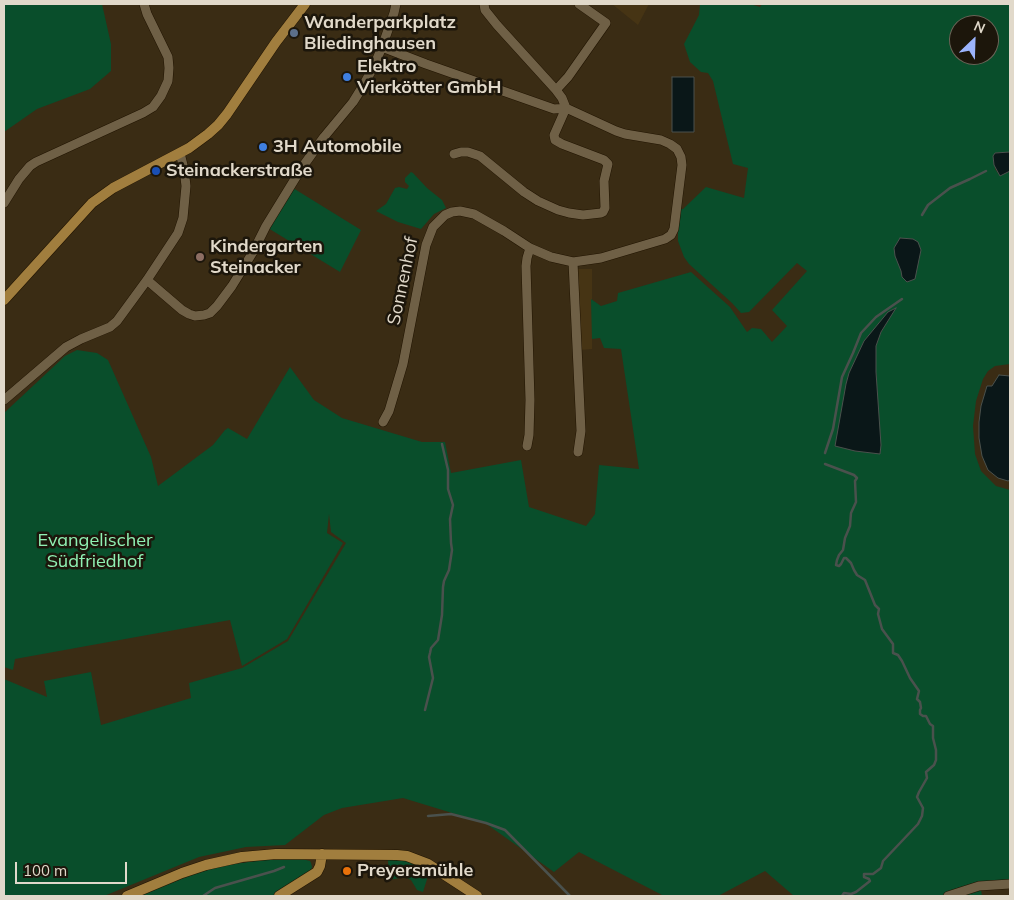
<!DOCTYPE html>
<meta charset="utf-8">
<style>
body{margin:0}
#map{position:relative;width:1014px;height:900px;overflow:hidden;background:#3a2c14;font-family:Mulish,sans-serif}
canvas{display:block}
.frame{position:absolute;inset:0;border:5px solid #e1d9ca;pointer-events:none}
.north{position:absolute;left:949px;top:15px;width:50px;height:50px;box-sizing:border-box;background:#1c160b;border:1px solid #6b6457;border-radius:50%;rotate:24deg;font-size:14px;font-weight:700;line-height:20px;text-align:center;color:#e1d9ca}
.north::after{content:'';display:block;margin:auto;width:18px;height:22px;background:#9cb4fd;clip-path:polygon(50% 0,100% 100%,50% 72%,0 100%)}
.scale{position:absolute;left:15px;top:862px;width:112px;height:22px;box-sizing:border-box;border:2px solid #e1d9ca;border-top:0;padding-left:6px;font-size:15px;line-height:18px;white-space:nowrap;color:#e1d9ca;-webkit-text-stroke:4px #1c160b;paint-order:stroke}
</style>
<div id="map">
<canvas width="1014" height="900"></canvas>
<div class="frame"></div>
<div class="north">N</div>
<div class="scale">100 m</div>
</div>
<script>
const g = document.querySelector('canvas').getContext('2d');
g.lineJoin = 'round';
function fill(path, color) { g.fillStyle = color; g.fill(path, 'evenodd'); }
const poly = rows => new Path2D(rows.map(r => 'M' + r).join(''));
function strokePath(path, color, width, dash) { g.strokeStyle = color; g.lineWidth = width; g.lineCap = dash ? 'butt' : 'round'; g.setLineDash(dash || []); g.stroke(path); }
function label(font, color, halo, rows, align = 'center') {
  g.font = font + ' Mulish,sans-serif'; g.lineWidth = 5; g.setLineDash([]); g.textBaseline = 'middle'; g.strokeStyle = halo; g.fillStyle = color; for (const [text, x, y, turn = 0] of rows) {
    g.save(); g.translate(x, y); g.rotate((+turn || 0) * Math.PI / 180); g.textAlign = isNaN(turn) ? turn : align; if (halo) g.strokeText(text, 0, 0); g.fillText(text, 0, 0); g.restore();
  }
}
const built = poly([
 [612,4,649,4,638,25],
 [578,269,592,269,592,349,580,350,577,290]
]);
const green = poly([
 [4,4,102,4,111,44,111,71,90,89,37,109,4,132],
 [700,4,750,4,760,7,762,4,1010,4,1010,152,995,153,995,169,1000,176,1010,171,1010,364,995,366,988,371,983,379,976,401,973,426,975,454,981,471,996,486,1010,490,1010,881,981,890,982,896,794,896,765,871,718,896,664,896,579,852,554,872,485,823,403,798,342,808,324,815,285,845,246,847,199,857,104,896,4,896,4,679,47,697,44,681,91,672,101,725,191,698,189,683,242,668,288,641,346,543,331,532,329,514,327,533,343,543,287,639,242,666,230,620,15,659,13,670,4,667,4,413,65,356,77,350,97,353,108,360,151,457,158,486,213,445,225,430,228,428,247,439,290,367,314,400,342,418,422,442,445,442,451,473,521,460,529,507,586,526,595,514,599,465,639,469,621,349,604,348,600,338,592,339,591,299,601,306,617,301,618,293,691,272,730,307,747,332,752,328,761,329,772,342,787,326,772,310,807,271,797,263,749,312,741,313,732,303,689,264,684,257,678,241,678,231,679,209,683,209,706,187,744,198,748,168,733,164,713,81,708,73,701,72,690,62,684,44,699,15],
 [959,25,989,25,989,55,959,55],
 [900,238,913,239,902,277,901,271],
 [895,308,881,332,876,346,876,372,880,453,855,451,836,446,849,373,864,341],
 [411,172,413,173,427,188,442,200,446,208,434,214,421,229,398,222,376,211,386,204,395,188,399,187,407,189,409,186,405,182,405,178],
 [293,188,361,230,340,272,268,228],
 [302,859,310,861,311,863,312,867,310,872,273,896,139,896,194,874,222,866,262,860],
 [388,860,407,861,425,871,428,876,423,892,417,890,411,880,405,877,389,880]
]);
const water = poly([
 [672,77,694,77,694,132,672,132,672,77],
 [1010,152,1010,171,1000,176,994,165,993,156,995,153,1010,152],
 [900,238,913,239,918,242,921,250,915,279,907,282,902,277,901,271,895,256,894,248,900,238],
 [896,308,881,332,876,346,876,372,881,445,880,454,855,451,835,446,846,384,849,373,864,341,888,312,896,308],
 [999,375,1010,376,1010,480,1008,481,998,478,988,470,982,456,979,438,979,422,981,406,987,386,992,386,999,375]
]);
const stream = poly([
 [922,215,928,205,950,188,970,179,986,171],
 [825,453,833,429,842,377,853,353,861,333,876,317,902,299],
 [825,464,854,475,857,478,855,481,856,502,851,513,850,526,845,538,843,550,839,555,837,560,836,565,839,566,841,564,844,558,846,558,851,563,854,570,857,575,865,580,875,605,879,609,878,614,882,629,893,644,893,653,898,655,902,661,910,678,919,691,917,699,920,702,921,708,920,710,920,714,923,716,926,716,930,724,933,726,933,738,936,750,936,760,934,765,926,772,927,778,919,792,917,797,923,808,922,816,918,824,883,861,881,868,873,874,864,874,864,877,869,879,870,881,856,892,851,894,844,893,842,896],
 [425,710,433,678,429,657,430,653,431,648,438,640,442,615,443,587,444,581,449,570,452,550,451,543,450,519,453,505,448,489,448,470,442,444],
 [428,816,451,814,486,823,505,830,570,896],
 [203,896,215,888,274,871,284,867]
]);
const minor = poly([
 [382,47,426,64,554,109,566,108],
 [556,90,568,77,606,23,579,4],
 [454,154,461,152,468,152,480,156,524,192,538,201,558,210,569,213,583,215,601,213,603,212,605,208,604,181,608,164,604,160,562,144,555,140,554,135,566,108],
 [4,203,19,179,30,166,36,162,143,113,153,107,161,96,168,81,169,68,168,57,147,14,144,4],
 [573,262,581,431,578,452],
 [147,280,182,310,189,314,195,316,204,315,210,313,217,306,232,286,253,252,266,226,301,169,324,137,353,102,363,86,374,66,382,47,394,13,396,4],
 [4,400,66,347,81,339,110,327,117,321,147,280,178,233,183,218,186,186,184,169,180,153],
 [383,422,389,411,403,364,426,245,433,227,445,215,452,212,460,211,474,214,504,231,530,248,551,257,573,262,601,258,665,239,671,235,674,229,682,165,681,157,677,149,670,144,661,140,625,134,616,131,566,108,562,98,556,90,497,25,485,10,484,4],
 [527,446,529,435,530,400,526,266,527,258,530,248],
 [948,896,979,886,1010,884]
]);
const major = poly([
 [4,300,92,203,113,188,189,148,208,134,218,125,227,114,276,42,305,4],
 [127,896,182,873,206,865,242,857,276,854,397,855,407,856,428,864,477,896],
 [279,896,317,872,320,866,322,854]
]);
const markers = [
 [294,33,5,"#5c6f8a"],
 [347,77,5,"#3f7fe0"],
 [263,147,5,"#3f7fe0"],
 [156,171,5,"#1a4fb4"],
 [200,257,5,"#8d6e63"],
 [347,871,5,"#e8710a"]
];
const poiNames = [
 ["Wanderparkplatz",304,23],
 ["Bliedinghausen",304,44],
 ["Elektro",357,67],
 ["Vierkötter GmbH",357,88],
 ["3H Automobile",273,147],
 ["Steinackerstraße",166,171],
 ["Kindergarten",210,247],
 ["Steinacker",210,268],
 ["Preyersmühle",357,871]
];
const streetNames = [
 ["Sonnenhof",403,281,-78]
];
const parkNames = [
 ["Evangelischer",95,541],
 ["Südfriedhof",95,562]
];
fill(built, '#463414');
fill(green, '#094e2b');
fill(water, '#0a1718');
strokePath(water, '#4a514d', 1);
strokePath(stream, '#4a514d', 2.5);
strokePath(minor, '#211400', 10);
strokePath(major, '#211400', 11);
strokePath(minor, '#6f6046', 9);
strokePath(major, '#a17e3e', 10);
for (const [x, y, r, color] of markers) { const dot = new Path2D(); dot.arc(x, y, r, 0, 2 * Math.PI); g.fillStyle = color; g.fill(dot); strokePath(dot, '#1c160b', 2); }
label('bold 18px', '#e1d9ca', '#1c160b', poiNames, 'left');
label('18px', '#e1d9ca', '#1c160b', streetNames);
label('18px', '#90f1b3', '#1c160b', parkNames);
</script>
